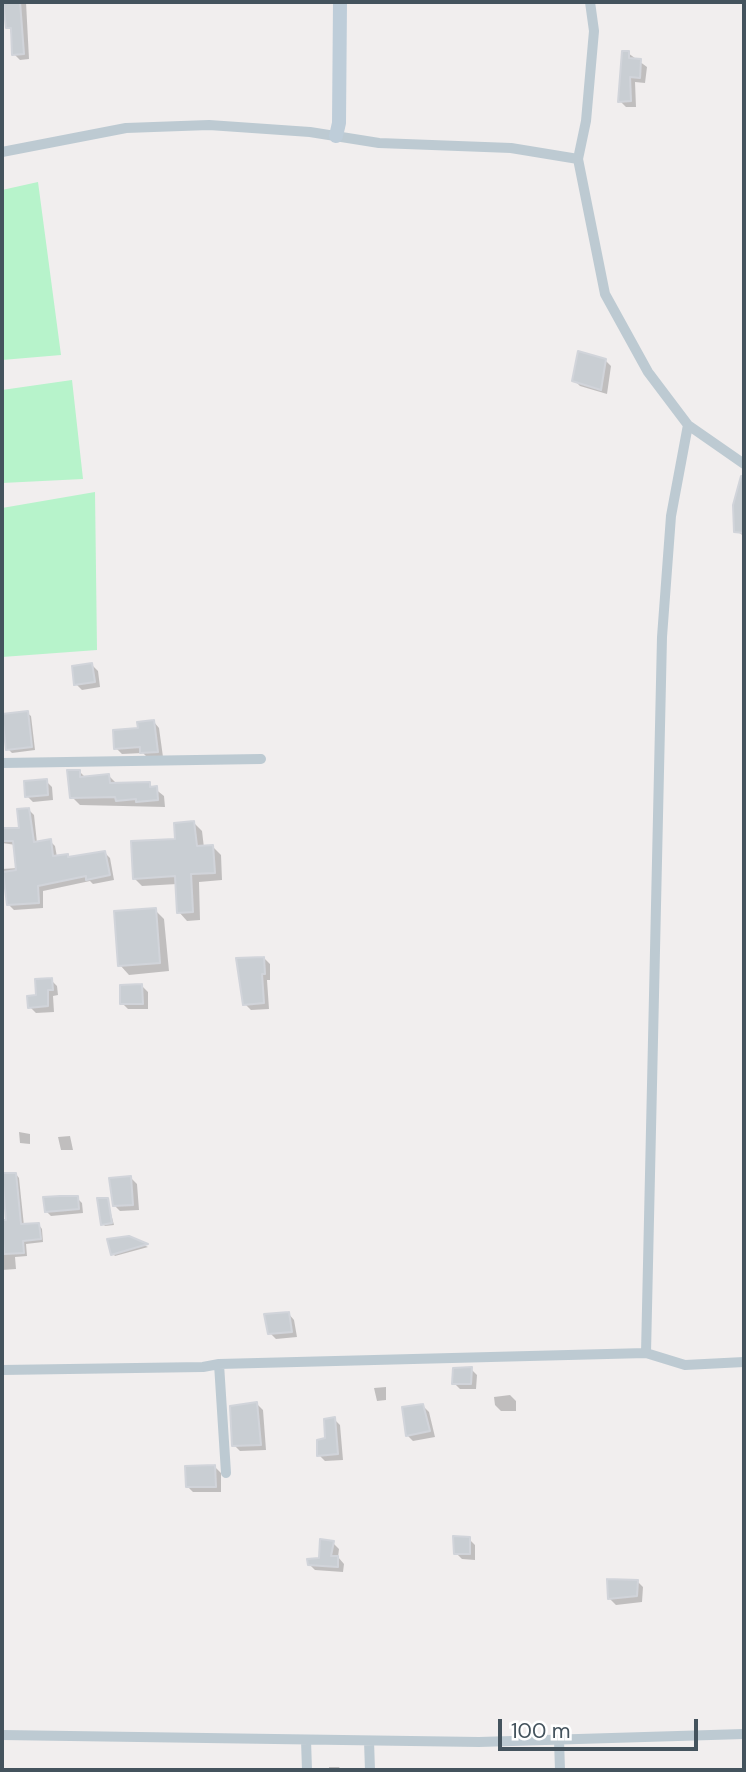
<!DOCTYPE html>
<style>
body{margin:0}
#map{position:relative;width:746px;height:1772px;overflow:hidden;background:#f1eeee;font-family:"DM Sans",sans-serif}
canvas{display:block}
.frame{position:absolute;inset:0;border:4px solid #44535d;pointer-events:none}
.scale{position:absolute;left:498px;top:1719px;width:200px;height:32px;box-sizing:border-box;border:4px solid #44535d;border-top:0;padding-left:9px;font-size:21px;line-height:24px;white-space:nowrap;color:#44535d;-webkit-text-stroke:5px #fff;paint-order:stroke}
</style>
<div id="map">
<canvas width="746" height="1772"></canvas>
<div class="frame"></div>
<div class="scale">100 m</div>
</div>
<script>
const g = document.querySelector('canvas').getContext('2d');
g.lineJoin = 'round';
function fill(path, color) { g.fillStyle = color; g.fill(path, 'evenodd'); }
const poly = rows => new Path2D(rows.map(r => 'M' + r).join(''));
function strokePath(path, color, width, dash) { g.strokeStyle = color; g.lineWidth = width; g.lineCap = dash ? 'butt' : 'round'; g.setLineDash(dash || []); g.stroke(path); }
const green = poly([
 [38,182,61,355,2,360,2,190],
 [72,380,83,479,2,483,2,390],
 [95,492,97,650,2,657,2,508]
]);
const shadow = poly([
 [6,2,26,2,29,59,20,60,14,54],
 [628,53,647,67,645,83,635,82,636,107,626,107,620,101],
 [605,360,611,366,607,394,580,386,574,380],
 [739,491,744,493,744,536,736,531],
 [92,665,98,671,100,687,82,690,76,684],
 [27,713,31,716,35,750,12,753,8,749,7,734,2,735,2,717],
 [154,722,159,728,163,757,148,758,143,753,122,754,116,748],
 [79,771,86,778,109,776,117,784,149,784,164,796,165,807,80,805,72,797],
 [46,781,52,787,53,800,33,802,27,796],
 [29,810,34,815,37,843,50,841,55,846,57,857,67,856,70,859,105,853,110,858,114,880,93,884,90,881,43,891,43,908,14,910,9,905,8,887,2,887,2,869,18,868,16,845,2,843,2,830,20,830],
 [194,823,202,831,204,848,213,847,221,855,222,880,199,882,200,920,187,921,179,912,177,884,142,886,134,878],
 [155,910,164,919,169,971,129,975,120,965],
 [264,958,270,964,270,980,267,980,269,1009,251,1010,245,1004],
 [51,980,57,986,58,995,53,996,54,1012,36,1013,30,1007],
 [142,986,148,992,148,1009,128,1009,122,1003],
 [19,1132,30,1134,30,1144,20,1143],
 [70,1136,73,1150,61,1150,58,1137],
 [16,1174,19,1178,24,1226,39,1225,42,1229,43,1242,26,1244,27,1256,15,1257,16,1269,2,1270,2,1246],
 [131,1178,137,1184,139,1210,120,1211,114,1205],
 [77,1198,82,1203,83,1213,51,1216,46,1211],
 [107,1199,114,1225,105,1226,103,1224],
 [128,1238,148,1247,115,1256,113,1254],
 [288,1313,294,1320,297,1337,276,1339,270,1333],
 [471,1369,477,1375,476,1389,460,1389,454,1383],
 [386,1387,386,1400,377,1401,374,1388],
 [510,1395,516,1401,516,1411,501,1411,495,1405,494,1397],
 [257,1404,263,1410,266,1450,240,1451,234,1445],
 [423,1406,429,1412,435,1437,413,1441,407,1435],
 [334,1419,340,1425,343,1460,325,1461,319,1455],
 [215,1467,221,1473,221,1492,193,1492,187,1486],
 [469,1539,475,1545,475,1560,462,1559,456,1553],
 [333,1543,339,1549,338,1557,344,1564,343,1572,315,1570,309,1564,321,1559],
 [637,1581,643,1587,642,1602,616,1605,610,1599],
 [329,1767,339,1767,341,1770,329,1770]
]);
const building = poly([
 [3,2,20,2,24,54,12,55,11,28,6,28,3,2],
 [622,51,629,51,629,58,641,59,640,78,630,77,631,101,618,102,622,51],
 [578,351,606,359,601,390,572,381,578,351],
 [741,476,744,477,744,533,734,532,733,505,741,476],
 [92,663,95,682,74,685,72,666,92,663],
 [28,711,32,747,6,750,2,714,28,711],
 [154,720,158,752,140,753,140,747,114,749,113,730,138,728,137,722,154,720],
 [67,770,80,770,80,777,109,774,110,783,150,782,150,787,157,786,158,800,136,802,136,799,116,801,115,797,70,798,67,770],
 [47,779,48,795,25,797,24,781,47,779],
 [29,808,34,842,51,839,53,856,68,854,68,857,105,851,110,875,86,880,86,876,38,886,39,903,7,905,3,872,16,870,13,841,2,841,2,828,19,828,17,809,29,808],
 [194,821,197,846,213,845,215,873,191,874,193,912,177,913,175,876,133,879,131,841,175,839,174,823,194,821],
 [156,908,160,963,118,966,114,911,156,908],
 [264,957,265,974,262,974,264,1003,243,1005,236,958,264,957],
 [52,978,53,990,48,990,48,1006,28,1008,27,996,36,995,35,979,52,978],
 [142,984,143,1004,120,1004,120,985,142,984],
 [2,1173,16,1173,21,1224,39,1223,41,1239,23,1241,24,1253,4,1254,2,1220,6,1220,2,1173],
 [131,1176,133,1205,113,1206,109,1178,131,1176],
 [60,1196,78,1196,79,1209,45,1212,43,1197,60,1196],
 [97,1198,108,1198,112,1223,101,1225,97,1198],
 [129,1236,148,1244,111,1255,107,1239,129,1236],
 [289,1312,292,1332,268,1334,264,1314,289,1312],
 [472,1367,471,1384,452,1384,453,1368,472,1367],
 [257,1402,261,1445,232,1446,230,1406,257,1402],
 [423,1404,430,1431,406,1436,402,1407,423,1404],
 [335,1417,338,1454,317,1456,317,1440,325,1438,324,1419,335,1417],
 [215,1465,216,1487,186,1487,185,1466,215,1465],
 [453,1536,470,1537,470,1554,454,1554,453,1536],
 [320,1539,334,1541,331,1556,338,1556,338,1567,308,1565,307,1559,319,1558,320,1539],
 [607,1579,638,1580,637,1596,608,1599,607,1579]
]);
const street = poly([
 [2,152,126,128,209,125,310,132,379,143,511,148,578,159,586,121,594,31,590,2],
 [578,159,605,294,648,372,688,425,744,464],
 [2,763,261,759],
 [646,1353,662,637,671,516,688,425],
 [219,1364,226,1473],
 [2,1370,203,1367,219,1364,646,1353,685,1365,744,1362],
 [2,1735,479,1742,744,1734],
 [306,1740,307,1770],
 [559,1740,560,1770],
 [369,1741,370,1770]
]);
const secondary = poly([
 [336,136,339,123,340,2]
]);
fill(green, '#b7f3cb');
fill(shadow, '#0003');
fill(building, '#c9ced3');
strokePath(building, '#d1d4da', 2);
strokePath(street, '#bdcad2', 10);
strokePath(secondary, '#becdd9', 14);
</script>
